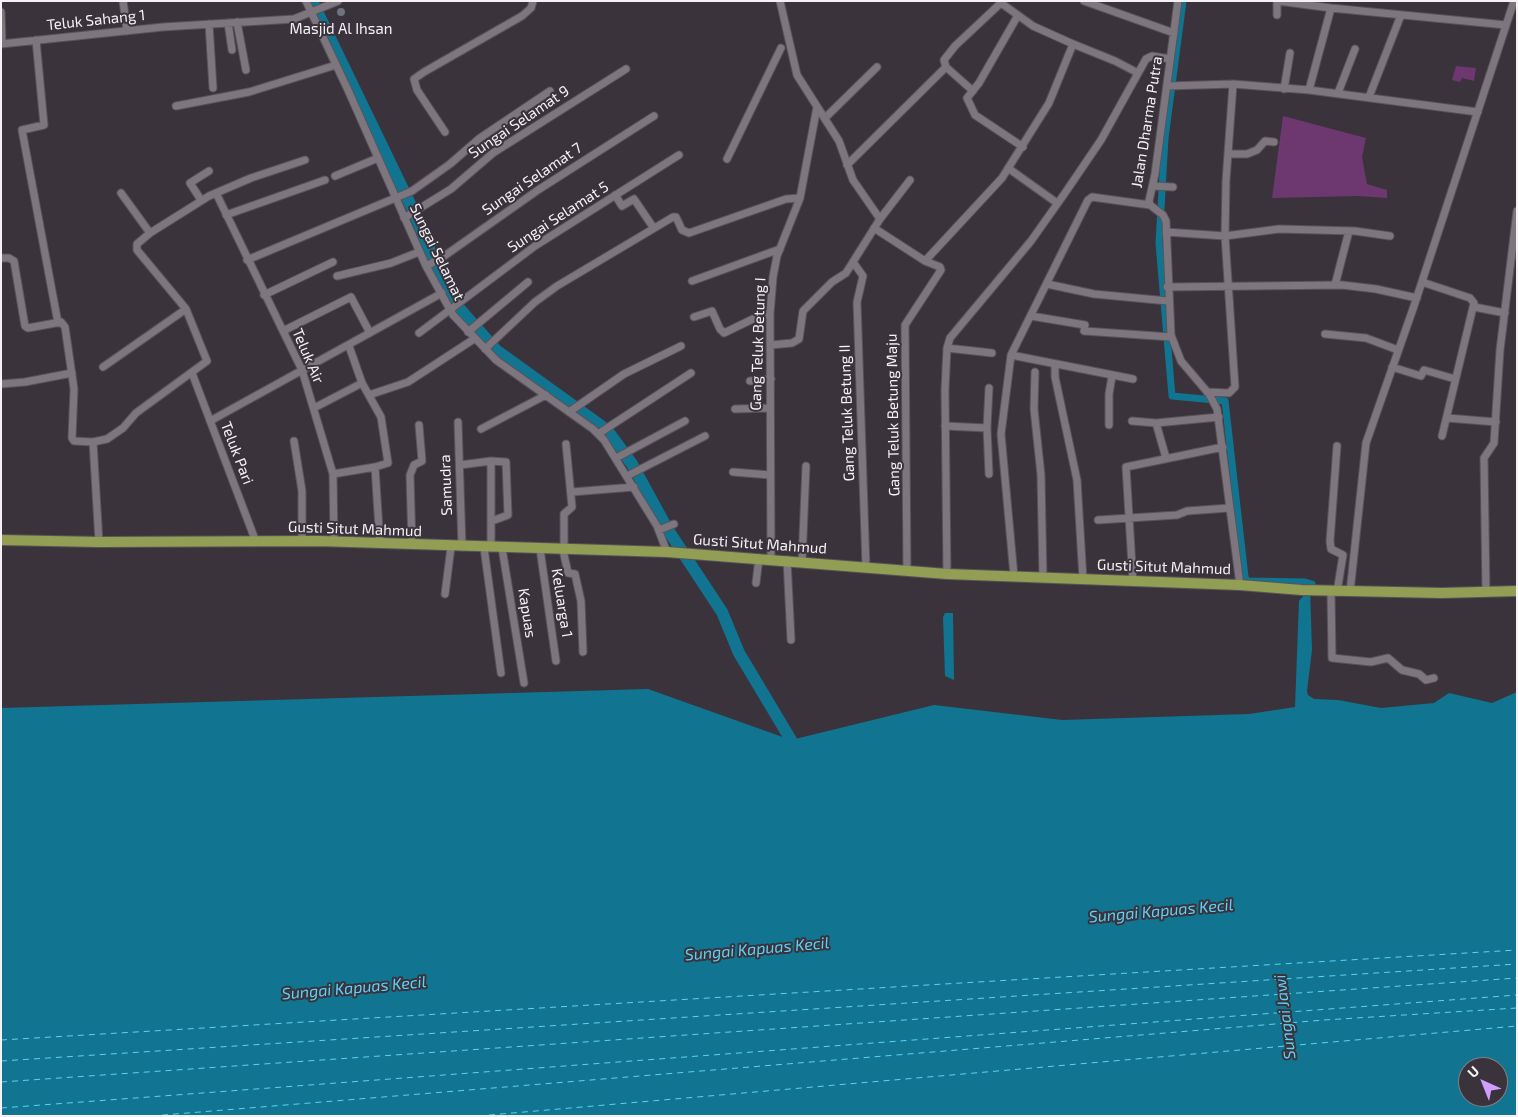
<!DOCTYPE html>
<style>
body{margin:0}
#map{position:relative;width:1518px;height:1117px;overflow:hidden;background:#3a333b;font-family:"Exo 2",sans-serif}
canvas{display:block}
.frame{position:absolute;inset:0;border:2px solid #f5f1f5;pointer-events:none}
.north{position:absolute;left:1458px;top:1057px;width:50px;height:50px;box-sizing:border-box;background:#3a333b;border:1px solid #857f85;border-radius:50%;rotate:316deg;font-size:14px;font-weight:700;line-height:20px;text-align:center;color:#f5f1f5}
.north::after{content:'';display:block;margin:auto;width:18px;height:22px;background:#d19dfe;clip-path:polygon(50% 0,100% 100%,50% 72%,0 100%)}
</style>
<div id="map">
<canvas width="1518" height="1117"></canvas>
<div class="frame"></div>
<div class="north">U</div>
</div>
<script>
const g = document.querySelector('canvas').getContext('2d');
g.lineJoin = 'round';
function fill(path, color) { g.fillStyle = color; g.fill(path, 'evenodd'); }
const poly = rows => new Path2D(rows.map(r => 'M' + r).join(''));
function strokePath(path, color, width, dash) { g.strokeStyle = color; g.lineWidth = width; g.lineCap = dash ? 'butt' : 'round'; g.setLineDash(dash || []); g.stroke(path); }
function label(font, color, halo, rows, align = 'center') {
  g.font = font + ' "Exo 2",sans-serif'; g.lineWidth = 4; g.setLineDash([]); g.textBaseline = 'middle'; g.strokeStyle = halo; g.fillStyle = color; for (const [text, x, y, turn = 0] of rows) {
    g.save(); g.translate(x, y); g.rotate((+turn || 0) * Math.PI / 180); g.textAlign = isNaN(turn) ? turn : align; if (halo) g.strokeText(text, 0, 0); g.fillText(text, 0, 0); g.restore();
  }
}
const green = poly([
 [1456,66,1476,68,1474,81,1462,78,1460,82,1452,80],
 [1283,116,1366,138,1362,157,1367,184,1387,190,1387,198,1359,196,1272,198]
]);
const water = poly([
 [1310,588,1312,650,1307,691,1308,695,1314,699,1338,700,1381,708,1434,703,1449,693,1492,703,1517,692,1517,1116,1,1116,1,708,648,689,791,740,934,705,1062,720,1249,714,1295,707,1299,601],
 [1468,1067,1498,1067,1498,1097,1468,1097],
 [945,613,953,613,954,680,945,676,943,617]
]);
const canal = poly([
 [1183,1,1165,138,1159,243,1172,396,1225,401,1245,577,1247,581,1305,582,1312,584,1310,588]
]);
const river = poly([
 [312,1,413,210,436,265,458,307,496,350,607,430,632,464,668,530,722,612,739,653,791,740]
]);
const ferry = poly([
 [1,1040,1517,950],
 [1,1061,1517,964],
 [1,1082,1517,978],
 [1,1108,1517,995],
 [151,1116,1324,1020,1517,1008],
 [478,1116,1517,1026]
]);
const minor = poly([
 [123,1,127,31],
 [306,1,348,90,426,266,453,315,496,360,593,429,604,440,657,526,667,552],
 [1084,1,1174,33],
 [1178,1,1155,174,1149,201,1150,205,1163,215,1166,221,1171,335,1181,361,1209,394,1217,409,1240,585],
 [1278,1,1331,8],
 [1001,3,1033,26,1073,44],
 [1,12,2,44],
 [1277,15,1277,1],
 [1017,17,979,83,967,98,975,115,1023,147],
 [237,22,246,70],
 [228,23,232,50],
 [209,24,213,88],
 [36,40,44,125,22,130,58,323],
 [1,44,163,27,294,19,338,1],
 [946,67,973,91],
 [1167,86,1233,84,1309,90,1478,112],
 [1284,89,1290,53],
 [1309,90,1331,8,1506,25],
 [1338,93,1355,49],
 [1369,97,1401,15],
 [176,106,249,92,336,65],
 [825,118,877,67],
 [445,132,417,90,414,79,424,72,522,16,531,8,533,1],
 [1228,154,1247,154,1257,150,1265,141,1274,142],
 [727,159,781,48],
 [847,165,946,67,944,60,955,46,1003,1],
 [1008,168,1057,203],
 [335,176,378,158],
 [1153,186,1173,187],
 [121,193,150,233],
 [216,193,302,370,333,474,334,542],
 [615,195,622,206,634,199,653,227],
 [201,200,190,183,209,171],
 [226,215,325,180],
 [404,218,451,189,493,153,626,69],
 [880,219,910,180],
 [874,228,925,261],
 [1166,232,1225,236,1279,229,1355,231,1390,236],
 [1,258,9,258,14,261,25,326,28,328,61,322,65,327,74,389,72,438,74,441,93,442,99,542],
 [247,260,412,191,450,164,480,138,550,91],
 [853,262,863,276,857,302,866,567],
 [426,266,440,259,538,190,654,116],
 [337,276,391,263,419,252],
 [692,281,780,249],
 [1422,282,1470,298,1474,303,1442,436],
 [1047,284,1094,294,1168,301],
 [1335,285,1349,231],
 [1167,287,1342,285,1376,289,1417,298],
 [264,295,333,262],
 [1474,307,1505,313],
 [1031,316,1085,325,1084,331,1171,337],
 [694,317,712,311,720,329,724,333,759,316,770,314],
 [283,331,351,297,370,333],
 [468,332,528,282],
 [419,333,535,246,679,155],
 [1325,334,1366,338,1398,350],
 [771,345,792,343,799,339,803,311,832,282,846,273,880,219,853,180,839,141,797,75,780,1],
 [947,348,992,353],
 [485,349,535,302,557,286,673,217,676,217,682,230,689,233,786,199,800,198],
 [1011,355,1001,434,1014,576],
 [1055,364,1055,377,1077,480,1083,579],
 [103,367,186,309],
 [1392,367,1421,376,1424,370,1455,379],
 [1035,372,1034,409,1041,475,1043,578],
 [192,373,256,542],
 [1133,379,1011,355,1088,200,1092,197,1150,205],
 [750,381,771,379],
 [1,384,25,382,72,373],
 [1207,392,1229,393,1235,387,1225,236,1226,181,1233,84],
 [369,395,408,382,474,339],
 [314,408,362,383],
 [735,409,770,408],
 [569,412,624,374,681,346],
 [1447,418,1496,422],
 [210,421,442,293],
 [1132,421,1156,423,1166,458],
 [458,422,462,547],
 [1156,423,1219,417],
 [1109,425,1109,394,1112,376],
 [945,426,987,428,989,474],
 [987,428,989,388],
 [481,429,546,395],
 [598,434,691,373],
 [294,441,302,491,302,542],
 [93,442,107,439,123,428,136,413,207,361,186,309,137,250,137,244,150,233,209,196,251,178,305,160],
 [616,458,685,421],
 [491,461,491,548],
 [460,465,491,461,506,462,508,515,492,521],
 [375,467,380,544],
 [733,472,770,475],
 [333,474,375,467,388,463,381,417,362,383,349,346],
 [627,476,705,436],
 [572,492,634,487],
 [1098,520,1177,515,1187,511,1229,508],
 [659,530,674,524],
 [412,545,410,475,414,465,422,461,419,425],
 [484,548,501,673],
 [502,548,524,683],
 [540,549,556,661],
 [563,550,568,573,575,574,581,601,583,652],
 [564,550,564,514,572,507,566,444],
 [771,559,770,314,773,277,777,256,800,198,817,107],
 [787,560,791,640],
 [802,561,806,466],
 [907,571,905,325,941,270,940,267,925,261,1002,178,1049,103,1073,44,1115,61,1138,73],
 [947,574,945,390,947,348,950,338,1031,241,1065,193,1101,140,1146,59,1152,56,1170,59],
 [1133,582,1126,467,1223,447],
 [756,583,759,558],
 [1331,592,1332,658,1371,662,1388,658,1402,670,1419,674,1426,680,1434,678],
 [1337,592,1343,555,1331,549,1330,541,1337,446],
 [1350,592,1366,443,1414,306,1514,1],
 [1486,592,1484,458,1494,443,1500,350,1517,211],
 [445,594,451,547]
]);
const highway = poly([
 [1,540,99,542,318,541,667,552,947,574,1240,585,1302,590,1442,593,1517,591]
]);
const markers = [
 [341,12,5,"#6b7280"]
];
const streetNames = [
 ["Teluk Sahang 1",96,20,-6],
 ["Sungai Selamat 9",519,122,-34],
 ["Jalan Dharma Putra",1147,122,-81],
 ["Sungai Selamat 7",532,179,-34],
 ["Sungai Selamat 5",558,217,-33],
 ["Sungai Selamat",437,252,64],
 ["Gang Teluk Betung I",758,344,-88],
 ["Teluk Air",308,356,67],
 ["Gang Teluk Betung II",847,413,-92],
 ["Gang Teluk Betung Maju",893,415,-91],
 ["Teluk Pari",237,453,69],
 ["Samudra",446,485,-92],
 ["Gusti Situt Mahmud",355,529,2],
 ["Gusti Situt Mahmud",760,544,4],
 ["Gusti Situt Mahmud",1164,567,2],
 ["Keluarga 1",562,603,81],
 ["Kapuas",527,613,81]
];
const poiNames = [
 ["Masjid Al Ihsan",341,29]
];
const waterNames = [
 ["Sungai Kapuas Kecil",1161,911,-5],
 ["Sungai Kapuas Kecil",757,949,-5],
 ["Sungai Kapuas Kecil",354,988,-5],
 ["Sungai Jawi",1285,1017,-97]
];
fill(green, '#6d3770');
fill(water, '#117591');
strokePath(canal, '#117591', 7);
strokePath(river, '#117591', 12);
strokePath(ferry, '#5dd2f8', 1, [6, 5]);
strokePath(minor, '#585359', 9);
strokePath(highway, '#585359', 12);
strokePath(minor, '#7e767e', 7);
strokePath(highway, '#929e54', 10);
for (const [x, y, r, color] of markers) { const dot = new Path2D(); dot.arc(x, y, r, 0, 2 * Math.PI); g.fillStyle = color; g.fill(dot); strokePath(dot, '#3a333b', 2); }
label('15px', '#f5f1f5', '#3a333b', streetNames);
label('15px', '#f5f1f5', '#3a333b', poiNames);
label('italic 16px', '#5dd2f8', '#3a333b', waterNames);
</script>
